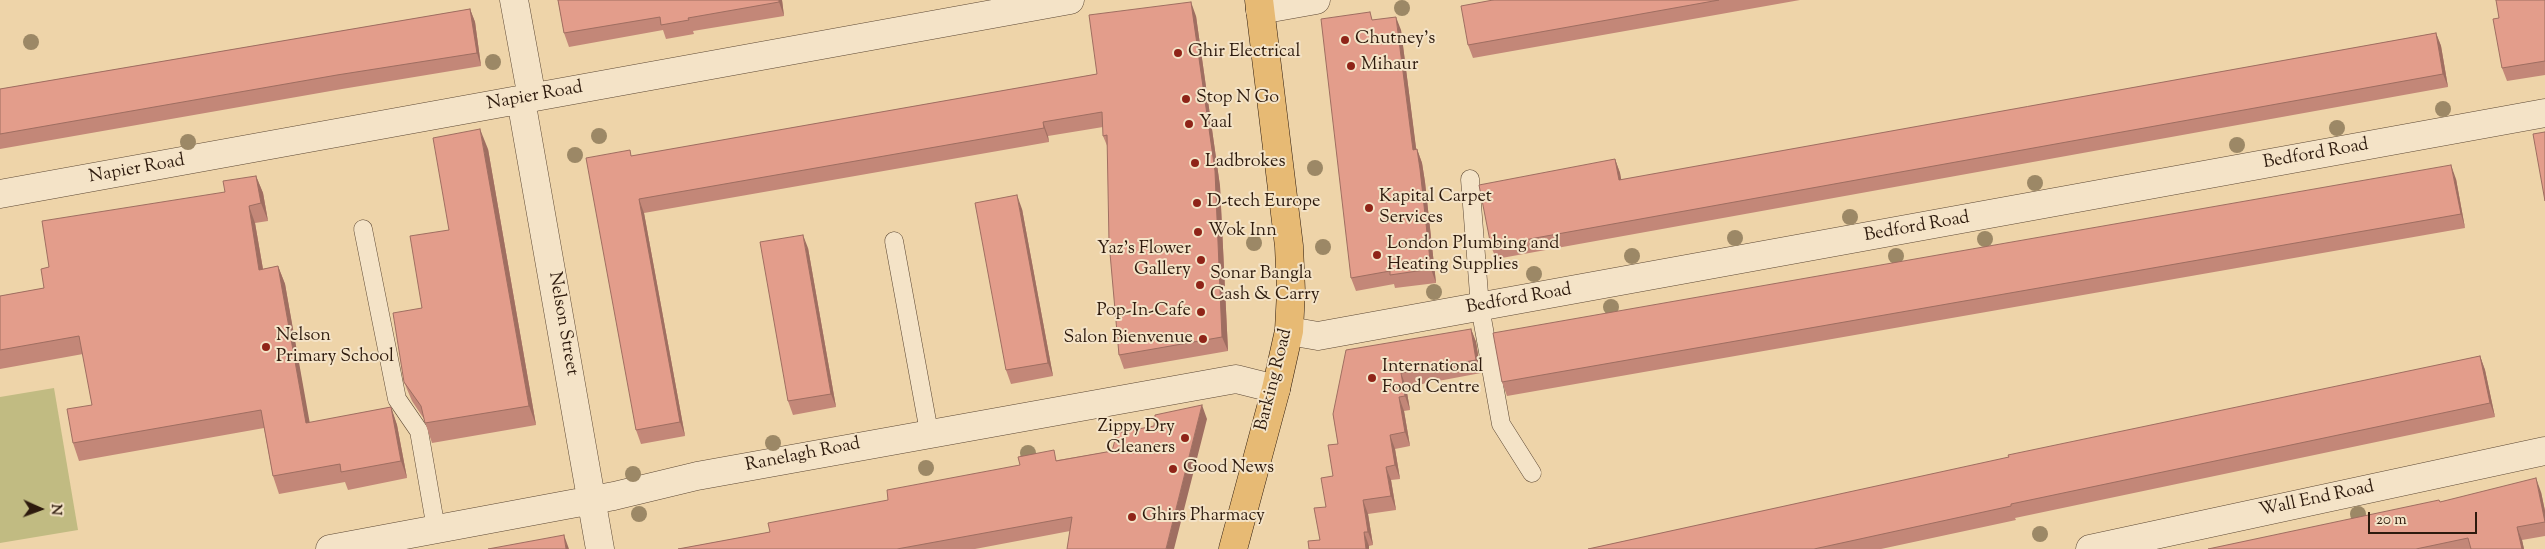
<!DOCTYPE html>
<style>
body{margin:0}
#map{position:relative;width:2545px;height:549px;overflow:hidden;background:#eed4a9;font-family:"Sorts Mill Goudy",serif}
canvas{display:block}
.north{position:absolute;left:15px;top:484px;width:50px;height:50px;-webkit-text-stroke:4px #f4e3c7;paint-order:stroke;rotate:92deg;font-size:14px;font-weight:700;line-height:20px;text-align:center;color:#2d1a0d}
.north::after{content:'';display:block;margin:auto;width:18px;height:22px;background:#2d1a0d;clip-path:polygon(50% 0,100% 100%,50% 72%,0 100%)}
.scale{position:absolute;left:2368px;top:512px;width:109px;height:22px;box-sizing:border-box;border:2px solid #2d1a0d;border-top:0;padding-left:6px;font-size:15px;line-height:18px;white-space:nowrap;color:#2d1a0d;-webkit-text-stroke:4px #f4e3c7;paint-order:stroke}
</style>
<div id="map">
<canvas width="2545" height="549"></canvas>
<div class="north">N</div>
<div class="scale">20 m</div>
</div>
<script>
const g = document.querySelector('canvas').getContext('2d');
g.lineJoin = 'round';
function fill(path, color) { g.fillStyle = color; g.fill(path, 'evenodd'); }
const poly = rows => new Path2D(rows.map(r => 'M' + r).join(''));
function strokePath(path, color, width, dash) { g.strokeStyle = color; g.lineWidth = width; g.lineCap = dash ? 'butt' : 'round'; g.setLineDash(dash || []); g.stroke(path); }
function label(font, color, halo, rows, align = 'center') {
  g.font = font + ' "Sorts Mill Goudy",serif'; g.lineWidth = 4; g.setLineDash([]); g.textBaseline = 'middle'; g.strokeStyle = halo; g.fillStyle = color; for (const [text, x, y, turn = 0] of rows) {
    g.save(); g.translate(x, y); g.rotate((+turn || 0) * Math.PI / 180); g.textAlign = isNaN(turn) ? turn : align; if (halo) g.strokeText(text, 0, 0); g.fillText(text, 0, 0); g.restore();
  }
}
const green = poly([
 [54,388,78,530,0,543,0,397]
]);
const lane = poly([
 [1470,179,1480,307,1501,424,1532,473],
 [363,229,397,399,419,431,436,529],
 [894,241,929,432]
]);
const street = poly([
 [514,0,532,98],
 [1260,10,1316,0],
 [521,100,600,549],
 [0,194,1070,0],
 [1289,331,1318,336,1329,334,2545,113],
 [330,549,614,496,697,476,1236,379,1276,389],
 [2090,549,2545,451]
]);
const primary = poly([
 [1233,549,1276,389,1289,331,1291,291,1289,246,1259,0]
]);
const trees = [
 [1402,8],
 [31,42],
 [493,62],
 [2443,109],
 [2337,128],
 [599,136],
 [188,142],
 [2237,145],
 [575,155],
 [1315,168],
 [2035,183],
 [1850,217],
 [1735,238],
 [1985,239],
 [1254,243],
 [1323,247],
 [1632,256],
 [1896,256],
 [1534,274],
 [1434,292],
 [1611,307],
 [773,443],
 [1028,453],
 [926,468],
 [633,474],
 [639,514],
 [2358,514],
 [2040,534]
];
const wall = poly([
 [558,0,782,0,784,16,693,31,694,34,666,39,663,30,569,47,564,33],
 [1493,0,1800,0,1473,58,1468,45],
 [2545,0,2545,75,2507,81,2502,68,2499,18],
 [470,9,475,22,481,66,342,89,0,149,0,89],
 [1196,16,1220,186,1228,351,1124,369,1119,355,1108,148,1103,136,1103,127,1048,136,1049,142,644,213,685,436,641,444,636,430,632,156,1097,74],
 [1373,20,1401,30,1416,149,1417,149,1422,163,1425,182,1436,283,1395,288,1394,284,1356,291,1351,278],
 [2436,33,2441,46,2448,87,1496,259,1491,246,1615,159,1620,173,1621,180],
 [488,149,536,425,432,443,424,419,412,401,404,382,422,308,449,230],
 [256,176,263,193,268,221,255,223,263,269,278,266,285,284,309,423,391,407,397,425,407,478,348,490,345,482,279,494,273,476,264,428,79,461,73,443,92,405,83,354,0,369,0,296,44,288,49,267,225,192],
 [2456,179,2465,228,1507,396,1502,382],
 [1022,209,1053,376,1011,384,1006,370],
 [808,248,836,407,793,415,788,401],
 [1471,329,1476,342,1481,373,1406,387,1410,410,1404,411,1410,446,1395,449,1400,479,1391,480,1396,510,1368,514,1373,545,1369,546,1369,549,1309,549,1320,540,1326,507,1333,476,1338,444,1333,414],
 [2480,356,2485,370,2495,417,2015,518,2016,520,1881,549,1588,549],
 [1207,419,1070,531,975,549,678,549,770,532,1058,460,1112,451],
 [2541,492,2545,511,2545,536,2522,540,2524,549,2208,549,2440,502]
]);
const shadedWall = poly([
 [779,0,782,0,784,16,779,2],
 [1191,2,1196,16,1220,186,1228,351,1222,337],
 [470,9,475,22,481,66,477,53],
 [1396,17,1401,30,1418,163,1413,150],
 [2436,33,2441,46,2448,87,2443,74],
 [1043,122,1048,136,1049,142,1044,128],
 [480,129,488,149,536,425,529,406],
 [1417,149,1422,163,1425,182,1436,283,1431,269],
 [1615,159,1620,173,1624,194,1619,180],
 [2451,165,2456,179,2465,228,2461,214],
 [256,176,263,193,268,221,261,203],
 [1017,195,1022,209,1053,376,1048,363],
 [639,199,644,213,685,436,680,422],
 [249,206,255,223,266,287,259,270],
 [803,235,808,248,836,407,831,394],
 [278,266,285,284,313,441,306,423],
 [1471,329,1476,342,1481,373,1476,360],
 [2480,356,2485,370,2495,417,2490,403],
 [1401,373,1406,387,1410,410,1405,396],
 [1399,397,1404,411,1410,446,1405,432],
 [1202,405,1207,419,1174,549,1166,549],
 [391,407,397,425,407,478,401,461],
 [1390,435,1395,449,1400,479,1395,465],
 [1386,467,1391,480,1396,510,1391,496],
 [2536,478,2541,492,2545,511,2545,523],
 [1363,500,1368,514,1373,545,1368,532],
 [2517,527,2522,540,2524,549,2522,549],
 [1364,532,1369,546,1369,549,1366,549],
 [564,535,569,549,566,549]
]);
const building = poly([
 [558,0,779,0,779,2,688,18,689,20,661,25,660,17,564,33,558,0],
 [1493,0,1719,0,1468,45,1461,6,1493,0],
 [2496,0,2545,0,2545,61,2502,68,2493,19,2499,18,2496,0],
 [1191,2,1215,171,1222,337,1119,355,1109,242,1107,135,1103,136,1102,112,1043,122,1044,128,639,199,680,422,636,430,586,158,630,150,631,156,1097,74,1089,15,1191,2],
 [470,9,477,53,337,75,0,134,0,89,470,9],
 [1370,12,1372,20,1396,17,1413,150,1417,149,1420,169,1431,269,1390,275,1390,271,1351,278,1321,19,1370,12],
 [2436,33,2443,74,1491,246,1479,185,1615,159,1619,180,2436,33],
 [480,129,529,406,425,423,421,406,404,382,393,313,422,308,410,236,449,230,433,138,480,129],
 [2545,132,2545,201,2533,134,2545,132],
 [2451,165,2461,214,1502,382,1493,333,2451,165],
 [256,176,261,203,249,206,259,270,278,266,306,423,391,407,401,461,341,472,340,464,273,476,261,410,73,443,67,409,92,405,79,336,0,350,0,296,44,288,41,269,49,267,42,221,225,192,223,181,256,176],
 [1017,195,1048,363,1006,370,975,203,1017,195],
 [803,235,831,394,788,401,760,242,803,235],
 [1471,329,1476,360,1401,373,1405,396,1399,397,1405,432,1390,435,1395,465,1386,467,1391,496,1363,500,1368,532,1364,532,1366,549,1309,549,1308,541,1320,540,1314,508,1326,507,1321,478,1333,476,1328,445,1338,444,1333,414,1346,350,1471,329],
 [2480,356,2490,403,2011,504,2011,506,1814,549,1588,549,2009,457,2008,455,2480,356],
 [1202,405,1166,549,1067,549,1072,517,897,549,678,549,770,532,768,523,888,500,887,490,1020,465,1018,457,1054,450,1056,461,1112,451,1117,433,1154,426,1155,415,1202,405],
 [2536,478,2545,522,2517,527,2522,549,2471,549,2468,538,2416,549,2208,549,2439,500,2440,502,2536,478],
 [564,535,566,549,488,549,564,535]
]);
const markers = [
 [1345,40,5,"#8f2418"],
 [1178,53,5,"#8f2418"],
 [1351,66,5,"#8f2418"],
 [1186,99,5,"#8f2418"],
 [1189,124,5,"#8f2418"],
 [1195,163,5,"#8f2418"],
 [1197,203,5,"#8f2418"],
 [1369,208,5,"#8f2418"],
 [1198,232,5,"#8f2418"],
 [1377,255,5,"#8f2418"],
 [1201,260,5,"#8f2418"],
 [1200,285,5,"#8f2418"],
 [1201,312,5,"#8f2418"],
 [1203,339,5,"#8f2418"],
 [266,347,5,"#8f2418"],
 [1372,378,5,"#8f2418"],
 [1185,438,5,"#8f2418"],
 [1173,469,5,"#8f2418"],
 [1132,517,5,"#8f2418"]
];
const poiNames = [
 ["Chutney's",1355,40],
 ["Ghir Electrical",1188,53],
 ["Mihaur",1361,66],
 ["Stop N Go",1196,99],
 ["Yaal",1199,124],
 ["Ladbrokes",1205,163],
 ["Kapital Carpet",1379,198],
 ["Services",1379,219],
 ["D-tech Europe",1207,203],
 ["Wok Inn",1208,232],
 ["London Plumbing and",1387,245],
 ["Heating Supplies",1387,266],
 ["Yaz's Flower",1191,250,"right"],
 ["Gallery",1191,271,"right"],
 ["Sonar Bangla",1210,275],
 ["Cash & Carry",1210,296],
 ["Pop-In-Cafe",1191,312,"right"],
 ["Nelson",276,337],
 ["Primary School",276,358],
 ["Salon Bienvenue",1193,339,"right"],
 ["International",1382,368],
 ["Food Centre",1382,389],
 ["Zippy Dry",1175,428,"right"],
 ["Cleaners",1175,449,"right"],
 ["Good News",1183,469],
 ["Ghirs Pharmacy",1142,517]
];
const streetNames = [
 ["Napier Road",535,97,-10],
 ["Bedford Road",2316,155,-10],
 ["Napier Road",137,170,-10],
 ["Bedford Road",1917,228,-10],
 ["Bedford Road",1519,300,-10],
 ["Nelson Street",562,324,80],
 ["Barking Road",1275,380,-76],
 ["Ranelagh Road",803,456,-11],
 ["Wall End Road",2317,500,-12]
];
fill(green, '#c1bb82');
strokePath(lane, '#5d4834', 19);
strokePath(street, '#5d4834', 29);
strokePath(primary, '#2d1a0d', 29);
strokePath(lane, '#f4e3c7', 18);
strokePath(street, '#f4e3c7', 28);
strokePath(primary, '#e7ba74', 28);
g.fillStyle = '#9c8866';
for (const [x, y] of trees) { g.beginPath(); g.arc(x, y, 8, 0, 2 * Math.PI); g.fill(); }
fill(wall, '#c38778');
fill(shadedWall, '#9f6e61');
fill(building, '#e39d8b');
strokePath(building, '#9f6e61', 1);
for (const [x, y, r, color] of markers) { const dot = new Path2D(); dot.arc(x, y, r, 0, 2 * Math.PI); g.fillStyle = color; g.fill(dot); strokePath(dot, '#f4e3c7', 2); }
label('18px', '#2d1a0d', '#f4e3c7', poiNames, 'left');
label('18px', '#2d1a0d', '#f4e3c7', streetNames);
</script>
